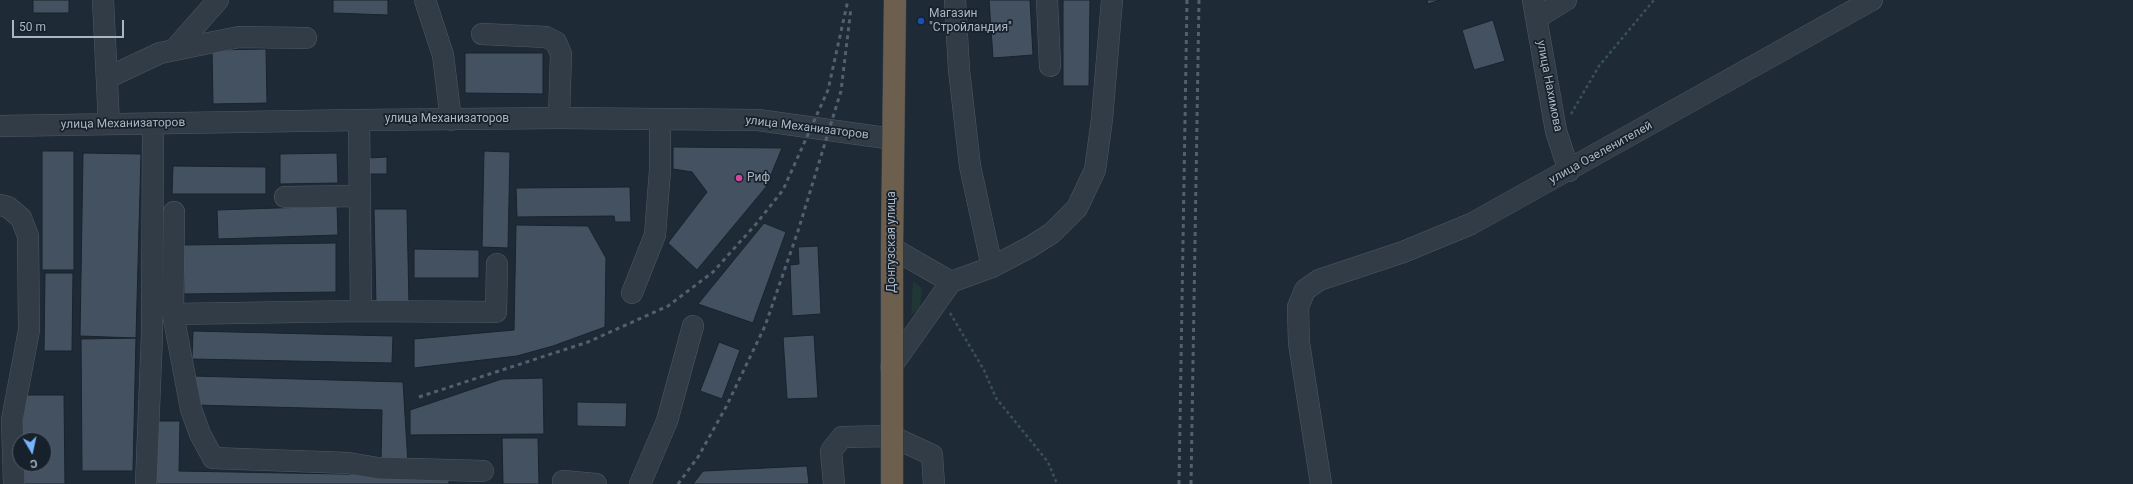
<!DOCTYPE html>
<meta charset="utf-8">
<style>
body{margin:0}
#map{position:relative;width:2133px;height:484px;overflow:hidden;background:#1e2a36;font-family:Roboto,sans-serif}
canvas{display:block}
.north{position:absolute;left:12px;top:432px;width:40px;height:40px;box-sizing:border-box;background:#17212b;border:1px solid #525d68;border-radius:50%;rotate:171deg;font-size:11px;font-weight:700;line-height:16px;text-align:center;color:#abb6c4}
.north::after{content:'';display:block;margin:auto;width:14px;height:18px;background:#77b4fd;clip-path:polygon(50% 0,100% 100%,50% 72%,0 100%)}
.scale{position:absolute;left:12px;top:20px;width:112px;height:18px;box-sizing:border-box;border:2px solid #abb6c4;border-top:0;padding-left:5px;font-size:12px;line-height:14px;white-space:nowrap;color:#abb6c4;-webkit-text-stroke:3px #17212b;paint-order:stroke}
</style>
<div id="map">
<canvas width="2133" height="484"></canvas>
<div class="north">С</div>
<div class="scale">50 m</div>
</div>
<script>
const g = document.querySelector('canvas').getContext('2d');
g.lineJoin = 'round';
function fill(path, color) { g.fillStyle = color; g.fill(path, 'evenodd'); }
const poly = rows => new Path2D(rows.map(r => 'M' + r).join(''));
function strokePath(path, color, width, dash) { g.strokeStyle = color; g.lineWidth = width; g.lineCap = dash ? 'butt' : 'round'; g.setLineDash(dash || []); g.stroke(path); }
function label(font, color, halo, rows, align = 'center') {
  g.font = font + ' Roboto,sans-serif'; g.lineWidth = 3.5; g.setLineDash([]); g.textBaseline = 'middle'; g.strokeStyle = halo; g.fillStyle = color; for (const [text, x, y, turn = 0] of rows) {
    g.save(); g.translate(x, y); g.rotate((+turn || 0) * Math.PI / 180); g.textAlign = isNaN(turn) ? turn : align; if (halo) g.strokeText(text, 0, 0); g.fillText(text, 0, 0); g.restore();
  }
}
const green = poly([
 [913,281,922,288,920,308,911,315]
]);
const building = poly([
 [33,0,69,0,69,13,33,13,33,0],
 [333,0,388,0,388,15,333,13,333,0],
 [989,0,1030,0,1033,55,993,58,989,0],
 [1063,0,1090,0,1089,86,1063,86,1063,0],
 [1427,0,1440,0,1428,4,1427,0],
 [1493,20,1505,61,1474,70,1462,30,1493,20],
 [266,49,267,103,213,104,212,50,266,49],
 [465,53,543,53,543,94,465,93,465,53],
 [673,147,782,148,766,187,697,270,668,243,707,192,692,172,673,169,673,147],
 [42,151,74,151,74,270,42,270,42,151],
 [484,151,510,152,508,248,482,247,484,151],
 [83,153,141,154,136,338,80,336,83,153],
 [337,153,338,183,280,184,280,154,337,153],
 [387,157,387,174,368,174,367,158,387,157],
 [173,166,266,167,266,194,172,194,173,166],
 [630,187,631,222,615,222,614,216,517,217,516,188,630,187],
 [337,206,338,235,218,239,217,210,337,206],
 [374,209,407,209,409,305,376,306,374,209],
 [764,223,786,232,753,323,698,304,764,223],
 [516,225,588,226,606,258,605,327,553,346,517,356,414,368,414,339,514,330,516,225],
 [336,243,336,292,184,294,183,245,336,243],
 [818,246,821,314,792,316,790,265,799,264,798,247,818,246],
 [414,249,479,250,479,278,414,278,414,249],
 [45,273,73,273,72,351,44,351,45,273],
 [193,331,393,336,392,363,192,359,193,331],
 [814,335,818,398,787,399,783,337,814,335],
 [136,338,133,471,82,471,81,339,136,338],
 [719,342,740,350,722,399,700,391,719,342],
 [194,376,403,382,408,464,381,463,382,410,194,405,194,376],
 [543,378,544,434,410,435,410,410,502,379,543,378],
 [20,395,64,395,65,484,22,484,21,464,44,464,44,440,21,440,20,395],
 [577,402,627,403,626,427,577,426,577,402],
 [156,421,180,421,179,471,449,476,449,484,155,484,156,421],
 [502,438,538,438,539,484,503,484,502,438],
 [807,466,809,484,693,484,703,471,807,466]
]);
const path = poly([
 [1571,114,1599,66,1654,0],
 [950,313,984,370,996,398,1048,462,1057,484]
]);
const minor = poly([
 [103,0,109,124],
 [425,0,443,55,451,120],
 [955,0,959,70,970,166,992,267],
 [1047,0,1050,66],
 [1533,0,1556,131,1569,171],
 [1537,18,1566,0],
 [482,34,546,37,556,42,561,54,559,118],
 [174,50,218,0],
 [107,78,160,53,204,44,239,37,306,38],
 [359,120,361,311,173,314,191,409,200,434,213,458,348,463,378,468,483,471],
 [0,126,359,120,559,118,758,120,893,139],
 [285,197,360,196],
 [0,205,8,207,21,218,28,236,29,330,12,420,14,484],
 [892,248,951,282],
 [632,293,655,235,660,170,660,119],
 [361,311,496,312,497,264],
 [173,314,174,212],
 [891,367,951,282,992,267,1030,247,1052,233,1077,208,1095,170,1102,119,1112,0],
 [563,481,596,484],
 [146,484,152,334,153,124],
 [640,484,667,421,693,326],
 [834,484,831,451,842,437,891,436,932,455,934,484],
 [1321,484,1299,343,1298,307,1305,290,1319,280,1403,252,1471,224,1872,0]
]);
const highway = poly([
 [892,484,892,248,895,0]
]);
const rail = poly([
 [419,397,588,342,668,306,713,272,756,224,783,190,828,90,848,0],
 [678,484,698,457,726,407,765,326,798,231,841,91,851,8],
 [1179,484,1187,0],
 [1191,484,1199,0]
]);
const markers = [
 [921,21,4,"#1a4fb4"],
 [739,178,4,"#d1479c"]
];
const poiNames = [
 ["Магазин",929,14],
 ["\"Стройландия\"",929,28],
 ["Риф",747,178]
];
const streetNames = [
 ["улица Нахимова",1549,86,79],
 ["улица Механизаторов",447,119],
 ["улица Механизаторов",123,124,-1],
 ["улица Механизаторов",807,128,7],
 ["улица Озеленителей",1601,153,-29],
 ["Донгузская улица",892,242,-90]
];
fill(green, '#203637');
fill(building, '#445161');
strokePath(building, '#19232d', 1);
strokePath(minor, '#4f5965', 22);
strokePath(highway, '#3c4651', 23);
strokePath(path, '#3a5252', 2.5, [3, 3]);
strokePath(minor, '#313c47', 21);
strokePath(highway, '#6d5f4e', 22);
strokePath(rail, '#53606e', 3, [4, 4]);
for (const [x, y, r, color] of markers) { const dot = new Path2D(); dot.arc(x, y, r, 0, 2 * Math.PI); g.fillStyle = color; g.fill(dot); strokePath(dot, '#17212b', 1.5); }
label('12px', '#abb6c4', '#17212b', poiNames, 'left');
label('12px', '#abb6c4', '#17212b', streetNames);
</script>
